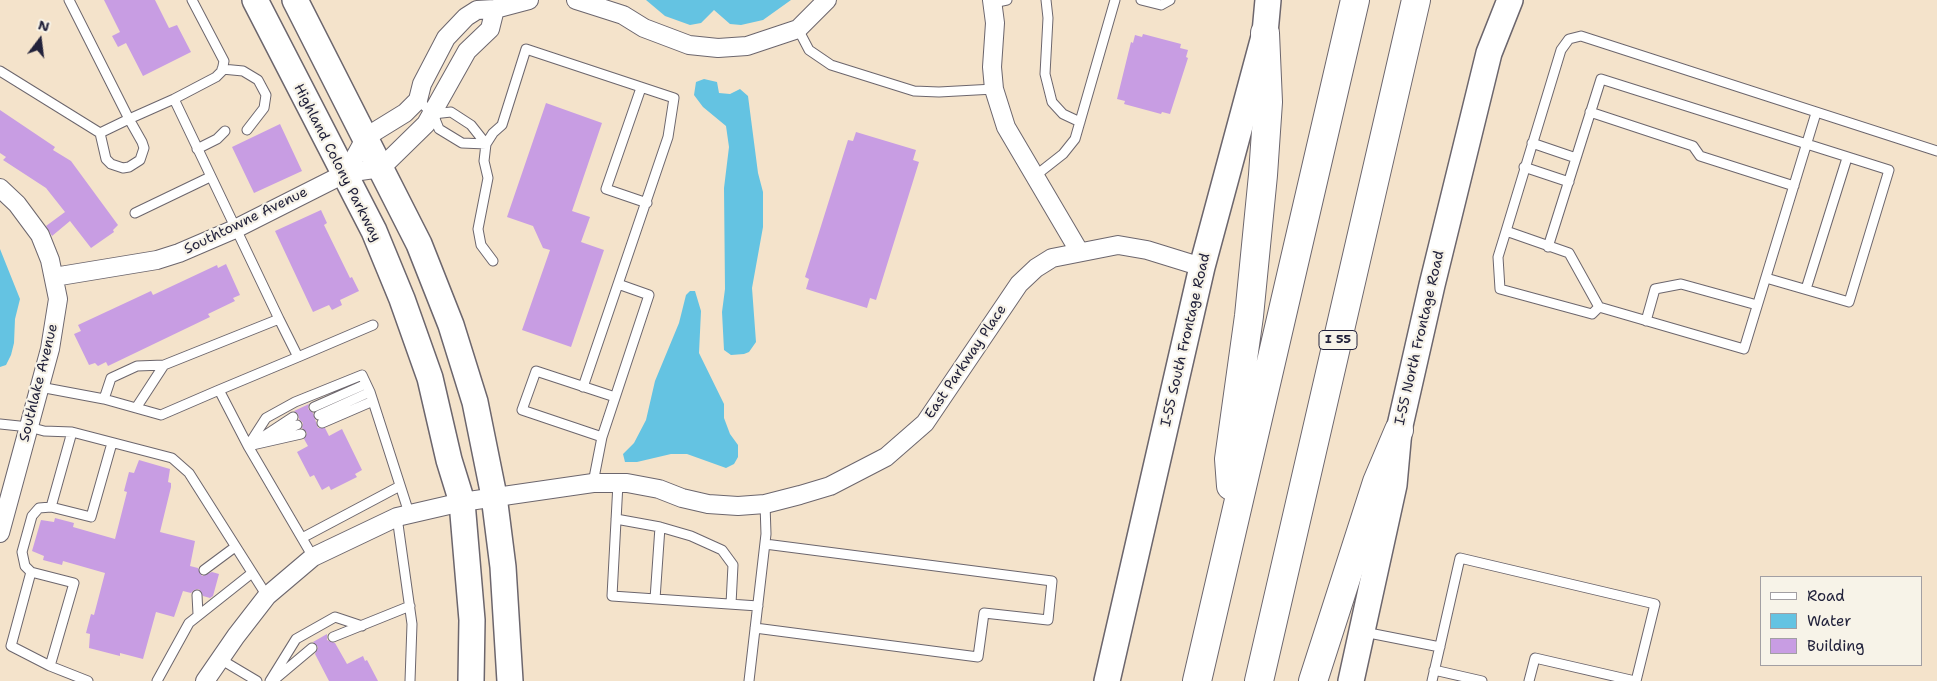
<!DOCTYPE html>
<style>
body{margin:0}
#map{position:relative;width:1937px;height:681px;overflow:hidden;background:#f4e3cb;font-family:"Shantell Sans",sans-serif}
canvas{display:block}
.legend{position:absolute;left:1760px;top:576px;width:162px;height:90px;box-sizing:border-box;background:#f7f3e8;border:1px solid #a29fa3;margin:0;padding:6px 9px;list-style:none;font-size:15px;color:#22223b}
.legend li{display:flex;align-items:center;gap:10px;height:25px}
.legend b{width:25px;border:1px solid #a29fa3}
.north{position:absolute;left:15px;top:15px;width:50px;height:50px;-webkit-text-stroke:4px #f7f3e8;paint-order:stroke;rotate:15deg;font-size:14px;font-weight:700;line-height:20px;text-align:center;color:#22223b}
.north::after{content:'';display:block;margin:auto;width:18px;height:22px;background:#22223b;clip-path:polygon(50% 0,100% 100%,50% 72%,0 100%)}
</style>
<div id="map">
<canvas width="1937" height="681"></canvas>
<ul class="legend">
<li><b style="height:6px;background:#fff"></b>Road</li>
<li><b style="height:14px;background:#64c3e2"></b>Water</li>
<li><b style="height:14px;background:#c89de3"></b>Building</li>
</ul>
<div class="north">N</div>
</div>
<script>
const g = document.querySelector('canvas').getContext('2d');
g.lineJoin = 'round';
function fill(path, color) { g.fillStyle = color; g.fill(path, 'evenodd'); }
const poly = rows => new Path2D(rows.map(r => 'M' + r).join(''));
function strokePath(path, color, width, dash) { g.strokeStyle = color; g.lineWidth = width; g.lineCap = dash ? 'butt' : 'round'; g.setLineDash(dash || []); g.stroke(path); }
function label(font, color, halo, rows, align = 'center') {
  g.font = font + ' "Shantell Sans",sans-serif'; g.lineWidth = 4.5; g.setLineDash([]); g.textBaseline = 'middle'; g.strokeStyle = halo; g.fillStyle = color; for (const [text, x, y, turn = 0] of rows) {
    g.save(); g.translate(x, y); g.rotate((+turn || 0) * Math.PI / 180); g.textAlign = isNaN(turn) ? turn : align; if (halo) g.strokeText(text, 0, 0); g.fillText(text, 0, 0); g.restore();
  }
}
const water = poly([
 [646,0,791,0,763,20,741,25,730,24,714,10,701,23,690,25,665,16],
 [704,79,717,82,719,93,730,94,740,89,748,96,758,173,763,192,763,227,752,288,756,342,749,352,744,354,731,355,724,350,722,312,725,289,724,188,729,147,726,126,703,107,694,95,696,82],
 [0,249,20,299,15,319,14,343,11,355,6,365,0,367],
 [695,291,701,311,699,353,724,404,724,418,730,434,738,445,738,457,734,464,726,468,687,454,671,454,637,462,625,462,623,454,634,443,646,420,655,381,679,323,686,295,690,291]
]);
const building = poly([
 [104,0,155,0,169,28,177,25,191,52,143,76,126,43,118,47,112,36,120,32],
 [1143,34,1181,44,1180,48,1188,50,1186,57,1188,58,1170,114,1162,112,1161,114,1124,104,1125,101,1117,99,1131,42,1133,43,1135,35,1142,37],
 [546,103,602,123,572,211,590,217,581,242,604,250,571,347,522,330,550,250,543,248,533,226,507,217],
 [0,110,55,147,53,150,71,161,118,225,113,230,114,232,91,248,70,221,52,236,46,226,65,212,46,188,3,160,6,157,0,153],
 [280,124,302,171,254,193,232,147],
 [856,132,916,150,913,160,919,162,876,300,870,298,867,308,806,289,809,279,805,277,848,140,853,141],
 [321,210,327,223,324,225,350,278,352,277,359,291,340,300,342,305,332,310,329,305,313,312,275,231],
 [226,264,240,295,233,298,235,301,208,314,210,317,108,366,106,362,98,366,95,363,89,365,74,334,81,331,78,325,151,291,153,295,217,265,218,268],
 [309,404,308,409,313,413,318,428,325,428,329,436,342,429,362,470,355,474,357,477,331,490,329,486,322,490,314,475,310,477,297,452,308,446,304,439,307,433,302,428,303,423,299,419,298,414,294,411],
 [139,460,170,469,168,482,171,483,171,487,160,532,195,541,190,566,198,568,202,576,212,572,219,574,213,596,210,598,203,596,199,589,194,590,191,593,183,591,174,617,156,612,143,659,120,653,120,656,89,648,90,634,86,633,91,614,94,615,105,573,63,561,62,565,43,560,44,556,32,551,41,520,54,522,55,518,74,523,73,527,115,539,127,492,124,491,129,472,134,473],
 [327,634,327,640,335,643,347,664,363,656,365,661,367,660,378,681,329,681,315,654,318,647,313,642]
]);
const lane = poly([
 [69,0,129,119,174,99],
 [1046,0,1048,18,1045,74,1052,102,1063,114,1080,122],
 [1141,0,1161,5,1170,0],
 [993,3,1007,0],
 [798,29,809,50,831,65,914,91,939,92,994,89],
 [222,69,243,71,258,80,266,95,264,108,247,130],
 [0,71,100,133],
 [641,88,606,189,647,203],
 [418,100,433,114,439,129,462,143,486,144],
 [1590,112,1693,146,1700,156,1794,186],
 [1816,113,1744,349,1599,307,1569,253,1506,231,1561,50,1569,39,1581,36,1937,151],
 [433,114,451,112,471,125,486,144],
 [129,119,142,142,144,148,140,160,129,167,123,168,111,164,106,159,100,133,129,119],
 [1532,143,1576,158],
 [197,149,217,139,225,131],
 [1524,167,1569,182],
 [1035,176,1063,154,1075,139,1115,0],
 [135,213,210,177],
 [1506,231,1498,257,1500,289,1592,314,1599,307],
 [1548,247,1601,79,1889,170,1849,302,1766,278],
 [493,261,481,245,478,229,488,178,484,161,486,144,493,133,502,125,526,49,674,98,668,137,583,387],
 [1806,289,1847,158],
 [1646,321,1655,289,1681,284,1757,305],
 [298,357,373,325],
 [40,387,104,399,161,415,219,390,248,446,313,557],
 [219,390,298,357,279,319],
 [104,399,111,378,137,366,164,365],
 [314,407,366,384],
 [136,408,164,365,279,319,174,99,216,77,222,71,224,61,192,0],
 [319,415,370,392],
 [322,423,373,401],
 [0,424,29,427,44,431,72,432,172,458,189,473,267,596],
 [72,432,51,507,39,508,32,516,22,552,25,566,31,572,11,646,50,666,88,681],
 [272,436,297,425],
 [602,437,522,410,536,371,615,397],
 [255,442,293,417],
 [248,446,266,418,295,402,362,375,370,392,409,513],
 [248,446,301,434],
 [593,483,602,437,649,295,618,284],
 [618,483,612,596,758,606],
 [51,507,91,517,112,443],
 [397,517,412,624,410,681],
 [616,519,660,527,691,536,722,550,733,565,731,604],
 [302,538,400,486],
 [204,570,235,547],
 [31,572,74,583,50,666],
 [197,595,198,614],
 [655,599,660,527],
 [755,628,978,657,984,613,1048,620,1052,581,765,544],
 [1364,632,1440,647],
 [333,637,410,606],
 [220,659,257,681],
 [1434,670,1482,681],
 [274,680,312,648],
 [157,681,189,623,252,573],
 [270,681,296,639,335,617,362,626],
 [749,681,766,534,765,504],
 [1432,681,1460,558,1655,604,1636,681],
 [1529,681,1535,658,1635,681]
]);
const street = poly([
 [576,0,623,15,644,28,689,45,718,48,747,46,798,29,827,0],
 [992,0,995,23,992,67,994,89,1006,127,1079,251],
 [346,173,366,137,405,113,418,100,422,84,446,38,466,17,477,10,495,9,529,0],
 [0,188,17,204,40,235,50,260,58,299,50,349,0,533],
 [54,277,157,260,179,253,235,229,346,173,381,168,426,124,467,51,490,29,495,9],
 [205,681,236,636,267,596,313,557,397,517,462,502,593,483,627,483,659,489,682,498,708,504,738,506,765,504,800,495,830,486,886,457,925,423,1019,284,1036,268,1052,258,1118,245,1147,250,1202,267]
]);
const secondary = poly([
 [255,0,374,231,402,299,430,378,449,460,462,502,472,620,471,681],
 [295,0,419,244,451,325,475,402,494,496,503,567,510,681],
 [1107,681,1202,267,1265,33,1268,0],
 [1351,681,1394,485,1399,430,1432,285,1489,53,1510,0]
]);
const highway = poly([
 [1231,486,1229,459,1249,316,1263,175,1268,102,1265,33],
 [1197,681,1355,0],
 [1259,681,1416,0],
 [1313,681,1377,482,1399,430]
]);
const shields = [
 [1338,340,38]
];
const shieldNames = [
 ["I 55",1338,340]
];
const streetNames = [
 ["Highland Colony Parkway",337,163,63],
 ["Southtowne Avenue",246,221,-26],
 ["I-55 North Frontage Road",1420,338,-77],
 ["I-55 South Frontage Road",1186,340,-77],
 ["East Parkway Place",966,362,-56],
 ["Southlake Avenue",39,383,-76]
];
fill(water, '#64c3e2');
fill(building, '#c89de3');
strokePath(lane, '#6c666d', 11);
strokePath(street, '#6c666d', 20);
strokePath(secondary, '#6c666d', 28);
strokePath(highway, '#6c666d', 30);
strokePath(lane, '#fff', 9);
strokePath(street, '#fff', 18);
strokePath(secondary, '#fff', 25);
strokePath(highway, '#fff', 28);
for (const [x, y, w] of shields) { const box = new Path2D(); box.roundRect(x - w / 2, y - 9.5, w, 19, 4); g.fillStyle = '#f7f3e8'; g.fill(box); strokePath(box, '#22223b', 1); }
label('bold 12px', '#22223b', null, shieldNames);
label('14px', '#22223b', '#f7f3e8', streetNames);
</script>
